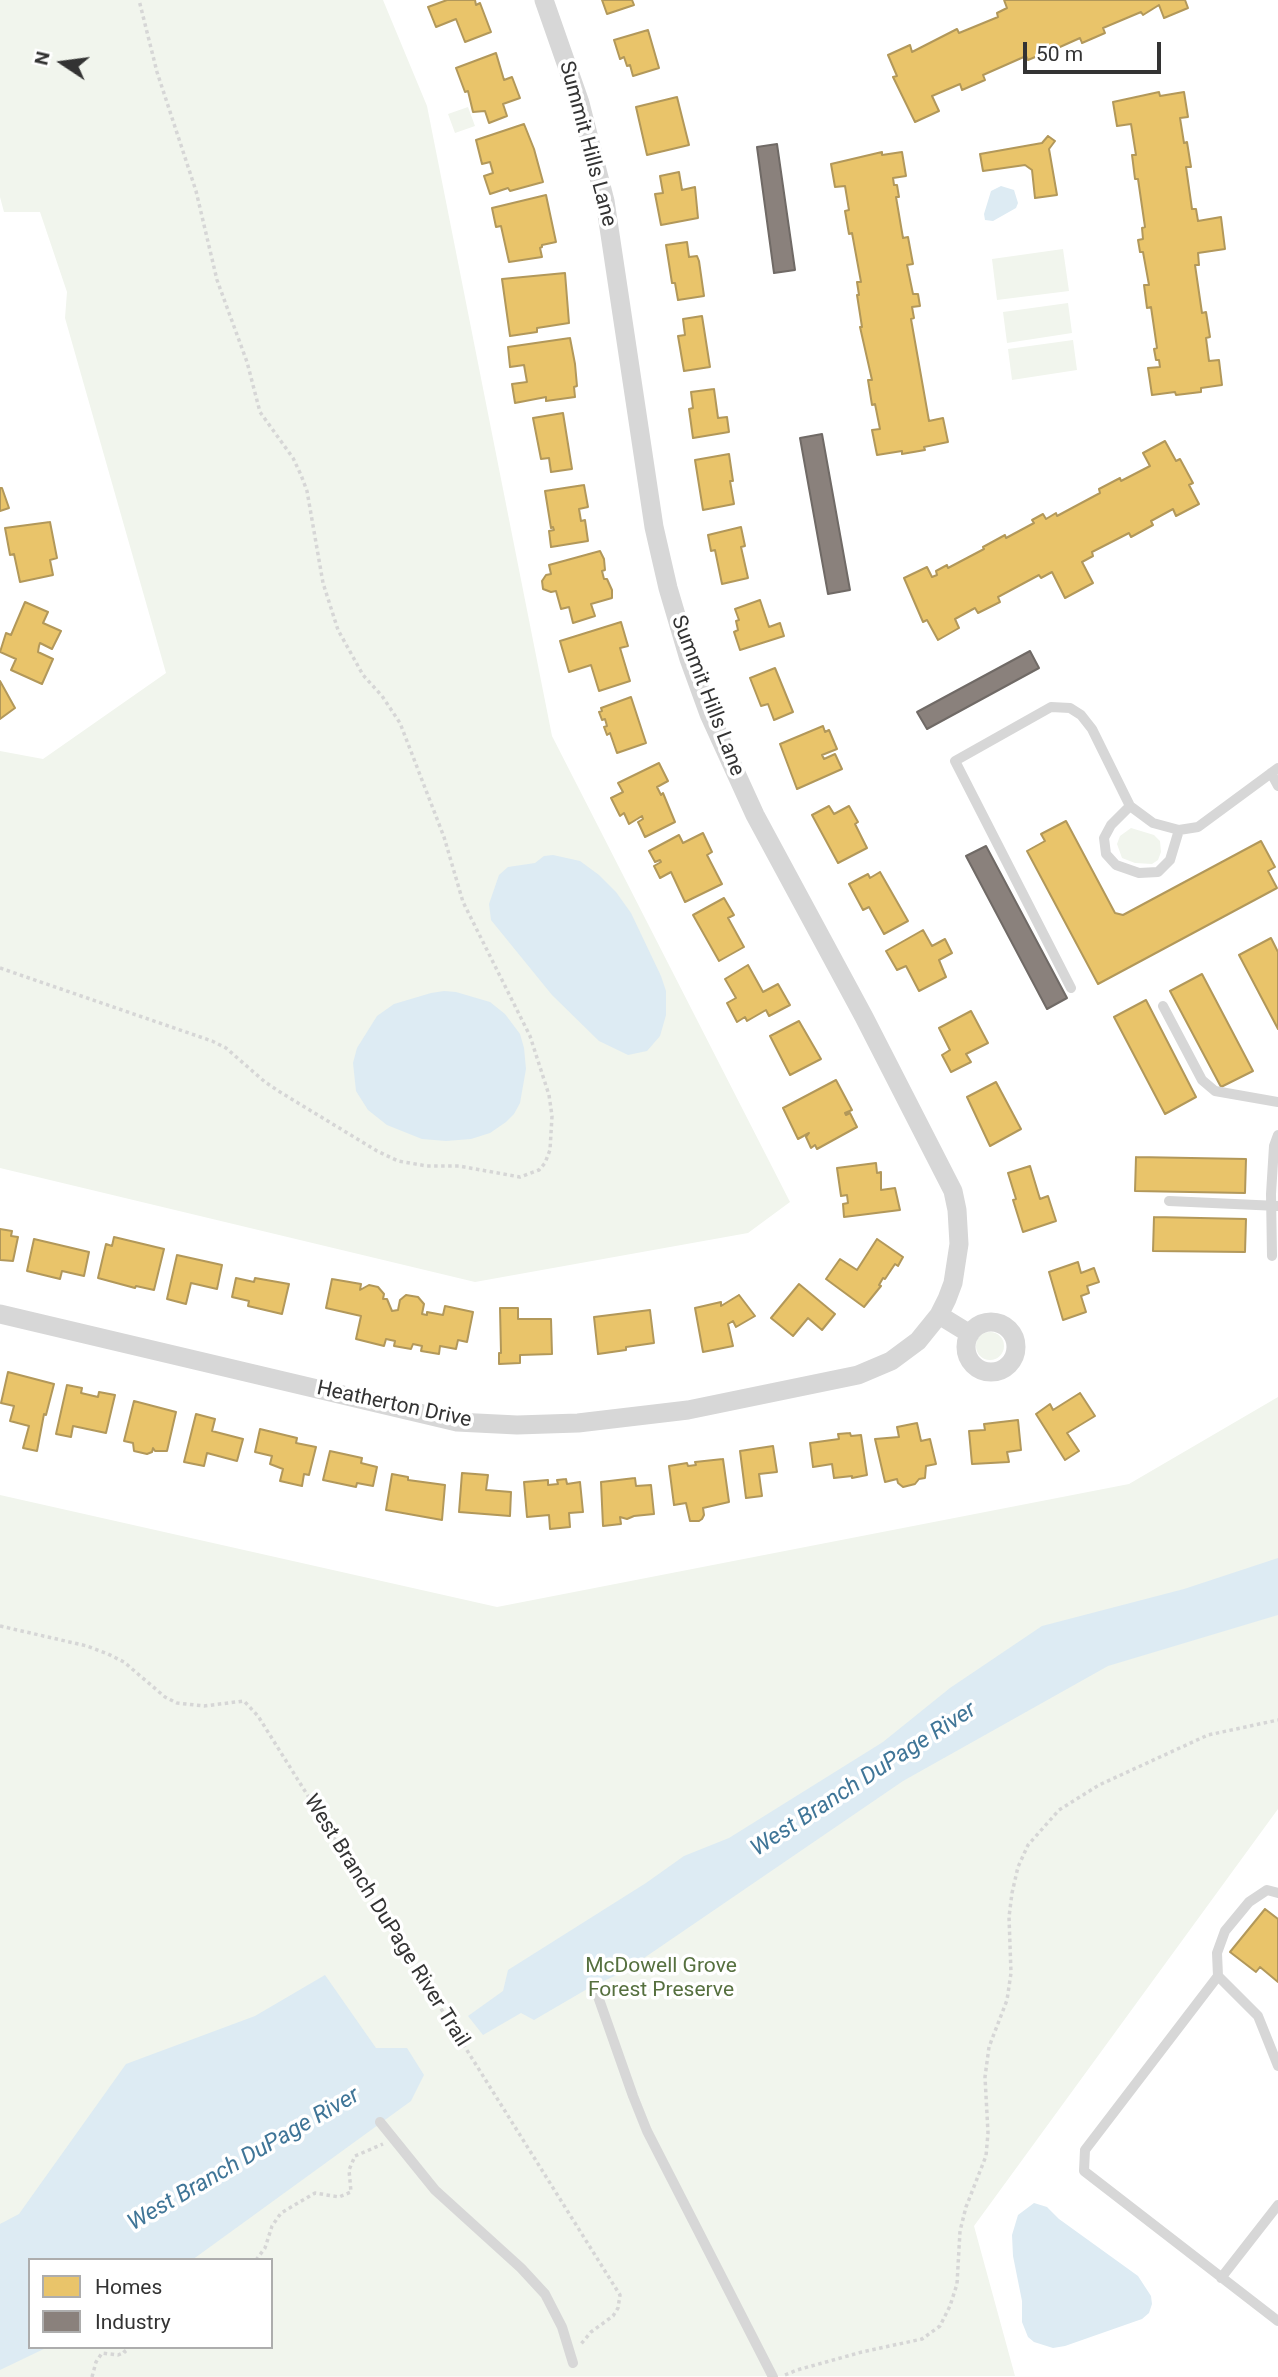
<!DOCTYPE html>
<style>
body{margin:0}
#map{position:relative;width:1278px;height:2377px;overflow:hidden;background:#fff;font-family:Roboto,sans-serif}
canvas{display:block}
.legend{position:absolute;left:28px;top:2258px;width:245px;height:91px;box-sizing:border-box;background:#fff;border:2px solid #adadad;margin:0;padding:9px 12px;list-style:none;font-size:21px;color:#333}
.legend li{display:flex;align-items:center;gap:14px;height:35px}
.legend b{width:35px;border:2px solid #adadad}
.north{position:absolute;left:28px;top:28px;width:70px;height:70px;-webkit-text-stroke:5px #fff;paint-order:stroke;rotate:283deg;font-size:19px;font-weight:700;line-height:28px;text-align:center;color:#333}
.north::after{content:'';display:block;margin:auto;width:24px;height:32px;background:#333;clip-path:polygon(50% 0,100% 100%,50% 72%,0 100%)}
.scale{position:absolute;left:1023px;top:42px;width:138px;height:32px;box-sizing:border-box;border:4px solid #333;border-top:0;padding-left:9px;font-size:21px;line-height:24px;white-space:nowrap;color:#333;-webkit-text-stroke:5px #fff;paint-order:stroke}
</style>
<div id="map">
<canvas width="1278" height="2377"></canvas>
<ul class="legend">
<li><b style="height:19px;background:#e9c46a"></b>Homes</li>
<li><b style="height:19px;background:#8a817c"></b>Industry</li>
</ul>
<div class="north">N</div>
<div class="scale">50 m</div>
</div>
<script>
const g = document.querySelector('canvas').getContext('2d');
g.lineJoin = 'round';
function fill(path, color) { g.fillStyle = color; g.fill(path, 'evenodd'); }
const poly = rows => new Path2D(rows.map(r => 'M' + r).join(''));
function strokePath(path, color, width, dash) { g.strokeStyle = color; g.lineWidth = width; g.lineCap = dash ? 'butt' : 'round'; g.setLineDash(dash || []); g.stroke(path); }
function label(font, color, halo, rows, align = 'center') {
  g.font = font + ' Roboto,sans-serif'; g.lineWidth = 7; g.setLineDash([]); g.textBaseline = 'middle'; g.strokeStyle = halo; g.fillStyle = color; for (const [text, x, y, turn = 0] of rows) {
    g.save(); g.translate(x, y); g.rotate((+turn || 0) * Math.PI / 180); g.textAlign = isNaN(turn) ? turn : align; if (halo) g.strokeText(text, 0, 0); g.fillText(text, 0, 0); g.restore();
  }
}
const green = poly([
 [0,0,383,0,427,106,552,736,790,1202,748,1233,475,1282,0,1168,0,751,43,759,166,673,65,318,67,292,40,212,4,212,0,197],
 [468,107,475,126,455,133,448,114],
 [1063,249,1069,291,997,300,992,259],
 [1068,303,1072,333,1007,343,1003,312],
 [1073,340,1077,370,1012,380,1008,349],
 [1131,828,1154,835,1160,841,1161,852,1158,860,1152,864,1135,863,1122,858,1117,844,1120,836],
 '976 1346a14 14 0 1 1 28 0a14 14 0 1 1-28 0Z',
 [1278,1397,1278,1809,974,2226,1015,2376,0,2377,0,1495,497,1607,1129,1484],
 [30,2260,271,2260,271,2347,30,2347]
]);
const water = poly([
 [1001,186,1014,190,1018,203,1016,208,993,221,985,220,984,214,991,191],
 [553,855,580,861,599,875,616,892,631,913,661,976,666,991,666,1015,660,1036,647,1051,628,1055,599,1041,552,995,491,920,489,904,499,875,508,867,535,863,544,856],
 [444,991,456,992,490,1002,505,1014,520,1034,524,1048,526,1069,520,1103,514,1114,506,1122,490,1133,471,1139,446,1141,422,1139,387,1125,368,1110,356,1091,353,1063,357,1048,377,1016,394,1004,431,993],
 [1278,1558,1278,1615,1108,1666,903,1781,622,1973,594,1985,534,2020,521,2013,483,2035,468,2016,503,1991,508,1970,646,1883,684,1856,729,1838,883,1742,950,1688,1042,1626,1184,1589],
 [325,1975,376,2048,407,2048,424,2075,411,2101,192,2260,30,2260,30,2347,48,2347,0,2370,0,2224,19,2214,126,2064,255,2016],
 [1034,2203,1047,2207,1059,2219,1138,2276,1151,2296,1152,2304,1149,2313,1142,2319,1065,2346,1053,2348,1034,2342,1028,2337,1022,2322,1022,2301,1013,2256,1012,2235,1018,2215]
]);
const homes = poly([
 [447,0,475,0,476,5,480,3,491,32,465,42,456,19,436,27,428,7,447,0],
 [602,0,632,0,634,5,607,14,602,0],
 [1004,0,1185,0,1188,8,1164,18,1159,5,1143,15,1141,12,1103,28,1105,33,1082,43,1080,38,1051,51,1052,54,1042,59,1040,55,1028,60,1026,56,983,75,985,80,962,90,960,84,932,96,939,111,915,122,893,77,897,76,888,55,910,45,912,52,957,29,959,33,998,17,997,13,1007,8,1004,0],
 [648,30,659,68,633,76,630,65,627,66,624,57,620,59,614,40,648,30],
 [496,53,504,80,512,77,520,98,503,104,507,116,489,123,485,111,473,112,468,91,465,92,456,68,496,53],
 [1159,92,1160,96,1184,92,1188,117,1180,118,1184,143,1187,142,1191,167,1186,167,1192,209,1196,209,1198,221,1221,217,1225,249,1198,253,1199,265,1195,265,1202,313,1206,312,1210,337,1206,338,1209,361,1219,360,1222,385,1201,388,1201,392,1176,395,1175,392,1152,395,1148,368,1160,367,1159,360,1156,360,1154,349,1157,348,1151,307,1147,308,1144,285,1149,285,1143,252,1140,252,1138,240,1143,239,1142,228,1145,227,1138,179,1135,179,1132,155,1136,155,1131,124,1117,126,1113,102,1159,92],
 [677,97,689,145,647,155,636,107,677,97],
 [524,124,534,149,543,182,510,191,508,188,490,194,484,176,493,173,490,162,482,164,476,140,524,124],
 [1048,136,1055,141,1049,149,1057,195,1035,198,1032,170,1025,165,983,171,980,154,1042,143,1048,136],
 [882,152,882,155,902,152,906,176,893,178,894,185,897,185,899,197,896,197,903,238,908,237,913,264,907,265,913,294,918,294,920,306,912,307,914,318,911,319,929,421,943,418,948,442,924,447,925,450,902,454,902,451,877,455,872,430,880,429,875,404,872,405,868,380,872,380,860,327,862,327,857,295,859,295,857,282,861,282,852,233,849,234,845,211,849,210,845,186,835,187,831,164,882,152],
 [679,172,682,190,695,187,698,218,661,225,655,194,663,193,660,176,679,172],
 [546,195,556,242,542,245,542,247,540,248,542,257,509,262,501,226,496,227,492,208,546,195],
 [687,242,689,257,697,256,699,261,704,296,678,300,675,283,672,283,666,245,687,242],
 [565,273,569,323,537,328,537,332,510,336,502,279,565,273],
 [702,316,710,367,684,371,678,336,685,335,683,319,702,316],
 [570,338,575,364,577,386,574,387,575,397,546,401,546,397,515,403,512,384,527,382,524,365,510,367,508,347,570,338],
 [714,389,718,418,727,417,729,432,693,438,689,409,693,408,691,392,714,389],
 [563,413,572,469,551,472,549,458,541,459,533,418,563,413],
 [1165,441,1176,461,1180,459,1193,483,1189,485,1199,504,1176,516,1173,509,1151,521,1153,525,1131,537,1129,533,1092,552,1093,556,1082,562,1093,583,1065,598,1052,572,1041,578,1039,575,998,597,1000,602,978,613,975,608,955,619,959,628,938,640,927,620,923,622,904,578,927,567,932,577,937,575,936,571,947,565,948,568,984,549,983,547,1005,535,1006,538,1034,523,1032,520,1043,514,1046,519,1056,513,1057,516,1100,493,1099,489,1120,478,1121,481,1150,466,1143,453,1165,441],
 [729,454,733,481,730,481,734,504,703,510,695,460,729,454],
 [584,485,588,507,579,509,581,521,585,520,588,541,551,547,549,531,554,530,553,527,551,528,545,491,584,485],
 [0,488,2,488,9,508,0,511,0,488],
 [50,522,57,558,50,560,53,575,20,582,14,554,10,555,5,528,50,522],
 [741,527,745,546,741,547,748,578,722,584,715,550,711,551,708,535,741,527],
 [600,551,604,559,605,570,602,571,604,579,607,579,612,590,612,598,591,604,595,616,573,623,569,607,561,609,556,591,551,592,543,589,542,581,546,575,551,574,549,565,600,551],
 [760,600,769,627,780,623,784,636,740,650,734,632,738,630,736,621,739,620,735,609,760,600],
 [25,602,48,612,43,623,61,631,52,649,40,643,39,646,38,652,53,659,42,684,11,670,16,659,0,652,6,633,11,635,25,602],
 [621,622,628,646,620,648,630,681,599,691,591,665,569,672,560,641,621,622],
 [775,668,793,712,774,720,768,704,761,706,750,678,775,668],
 [0,681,15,708,0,719,0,681],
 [631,697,646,743,617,753,610,733,607,735,604,727,607,726,605,719,602,720,599,712,602,711,601,708,631,697],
 [823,726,825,732,829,730,837,749,822,755,824,759,835,754,842,769,797,789,780,744,823,726],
 [659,763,668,781,657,787,661,795,663,793,675,822,645,837,638,822,643,819,642,816,629,824,624,813,620,816,611,798,623,792,618,783,659,763],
 [829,806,834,814,849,806,858,822,855,824,867,848,838,863,812,815,829,806],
 [1066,821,1115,913,1123,915,1261,841,1275,867,1268,871,1277,888,1098,984,1027,851,1045,841,1041,834,1066,821],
 [703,833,712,852,707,855,722,884,685,902,671,872,660,878,654,866,661,862,660,860,655,862,649,851,679,835,683,843,703,833],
 [880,872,908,921,884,934,869,907,863,910,849,884,868,874,870,878,880,872],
 [724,898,734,915,728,918,744,947,719,961,693,915,724,898],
 [923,930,932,946,945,939,952,953,939,960,946,977,919,991,906,966,897,970,886,951,923,930],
 [1271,938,1278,952,1278,1029,1239,955,1271,938],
 [748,965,763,992,778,984,790,1005,769,1016,766,1010,747,1021,745,1017,737,1022,727,1003,736,998,725,979,748,965],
 [1202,974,1253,1071,1221,1087,1170,991,1202,974],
 [1146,1000,1196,1097,1165,1114,1114,1017,1146,1000],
 [971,1011,988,1043,966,1054,971,1062,951,1072,942,1055,950,1050,939,1028,971,1011],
 [799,1021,821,1059,790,1075,770,1036,799,1021],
 [836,1080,852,1110,845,1113,846,1115,850,1113,857,1127,817,1149,815,1145,811,1148,806,1137,809,1133,798,1139,783,1108,836,1080],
 [996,1082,1021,1129,990,1146,967,1097,996,1082],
 [1136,1157,1246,1159,1245,1193,1135,1191,1136,1157],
 [876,1163,877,1173,881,1172,881,1190,895,1188,900,1210,844,1217,843,1204,848,1203,847,1195,841,1196,837,1168,876,1163],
 [1030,1166,1040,1199,1048,1196,1056,1221,1023,1232,1013,1200,1016,1199,1008,1173,1030,1166],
 [1154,1217,1246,1219,1245,1252,1153,1251,1154,1217],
 [0,1229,12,1231,11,1236,18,1237,13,1261,0,1260,0,1229],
 [114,1237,164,1249,154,1290,136,1286,135,1288,98,1278,106,1244,112,1246,114,1237],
 [34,1239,89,1252,84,1276,62,1271,60,1279,27,1271,34,1239],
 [877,1239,903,1257,898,1266,895,1264,885,1279,883,1278,879,1285,881,1286,864,1307,826,1279,840,1259,857,1270,877,1239],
 [177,1255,222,1265,217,1289,191,1283,186,1304,167,1299,177,1255],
 [1078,1262,1081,1273,1094,1268,1099,1282,1087,1286,1089,1293,1081,1296,1086,1312,1063,1320,1049,1272,1078,1262],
 [236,1278,254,1282,255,1278,289,1284,282,1314,248,1306,249,1301,232,1297,236,1278],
 [332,1279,361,1284,360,1290,369,1285,378,1287,384,1294,383,1299,387,1299,392,1311,398,1310,400,1300,406,1295,418,1297,424,1304,422,1314,427,1315,427,1312,443,1315,445,1306,473,1312,467,1342,458,1340,456,1349,440,1346,439,1354,421,1351,422,1346,413,1344,411,1349,394,1346,395,1341,386,1339,384,1346,356,1339,361,1316,326,1308,332,1279],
 [799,1284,835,1314,822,1330,808,1318,793,1336,771,1318,799,1284],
 [739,1295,755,1316,736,1327,733,1321,728,1324,733,1346,703,1352,695,1308,721,1302,721,1306,739,1295],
 [500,1308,518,1308,518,1319,551,1319,552,1354,520,1355,520,1363,499,1364,499,1353,501,1353,500,1308],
 [650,1310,654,1343,626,1347,626,1350,598,1354,594,1317,650,1310],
 [8,1372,54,1384,46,1415,44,1414,37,1451,23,1448,29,1426,10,1421,14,1406,1,1403,8,1372],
 [67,1385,82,1388,81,1393,98,1397,99,1392,115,1395,106,1433,73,1426,71,1437,56,1434,67,1385],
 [1080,1393,1095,1416,1067,1433,1079,1451,1065,1460,1036,1414,1050,1404,1053,1410,1080,1393],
 [134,1401,176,1412,167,1451,155,1451,153,1448,152,1452,147,1454,134,1451,133,1443,124,1441,134,1401],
 [196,1414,215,1419,212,1431,243,1439,237,1461,207,1453,204,1466,184,1462,196,1414],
 [1018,1420,1021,1450,1007,1452,1009,1462,972,1464,969,1431,985,1430,984,1424,1018,1420],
 [917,1423,921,1441,930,1439,936,1464,926,1466,925,1478,919,1479,915,1484,903,1487,898,1483,897,1479,885,1482,875,1439,899,1437,897,1427,917,1423],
 [260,1429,297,1438,296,1443,316,1447,309,1475,304,1474,302,1486,280,1481,283,1469,270,1464,272,1456,255,1452,260,1429],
 [850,1433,851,1436,861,1435,867,1475,852,1478,852,1476,834,1478,832,1464,813,1467,810,1443,839,1439,838,1434,850,1433],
 [773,1446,777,1472,759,1474,762,1496,746,1498,740,1451,773,1446],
 [330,1451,362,1458,361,1463,377,1467,373,1486,357,1483,356,1487,323,1480,330,1451],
 [723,1459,729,1502,703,1508,704,1515,702,1519,699,1521,690,1521,686,1503,674,1505,669,1466,687,1463,688,1466,696,1465,695,1462,723,1459],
 [462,1473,488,1475,486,1490,511,1492,510,1516,459,1512,462,1473],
 [392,1474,408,1477,408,1480,445,1485,442,1520,386,1510,392,1474],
 [635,1478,636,1486,651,1485,654,1514,634,1516,627,1519,620,1517,621,1524,603,1526,601,1482,635,1478],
 [566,1479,567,1484,580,1482,583,1512,569,1513,570,1527,550,1529,549,1515,527,1517,524,1482,548,1480,548,1485,558,1484,557,1480,566,1479],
 [1265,1909,1278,1919,1278,1982,1260,1967,1256,1972,1230,1952,1265,1909]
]);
const industry = poly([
 [777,144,795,270,774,273,757,147,777,144],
 [822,434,850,590,828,594,800,438,822,434],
 [1030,651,1039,668,927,729,917,712,1030,651],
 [986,846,1067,998,1047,1009,966,856,986,846]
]);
const path = poly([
 [0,968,212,1041,226,1048,265,1082,280,1092,377,1151,398,1161,427,1166,459,1166,520,1177,539,1170,545,1163,550,1150,552,1116,549,1095,530,1036,463,902,444,837,400,723,382,696,363,675,338,630,323,583,307,491,301,475,293,458,260,412,247,362,217,280,196,191,157,72,139,0],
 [0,1626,87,1646,108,1654,124,1662,165,1697,177,1703,204,1706,244,1701,258,1716,620,2295,618,2308,613,2316,591,2332,581,2344],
 [256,2260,265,2248,272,2226,281,2213,315,2193,339,2197,351,2192,349,2170,355,2156,383,2144],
 [785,2375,797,2370,862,2352,922,2339,940,2326,950,2306,957,2284,960,2231,966,2207,986,2156,988,2133,985,2077,989,2047,1007,2000,1011,1973,1009,1917,1012,1893,1018,1867,1028,1845,1059,1810,1099,1785,1208,1735,1278,1720],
 [92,2377,96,2362,102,2353,118,2355,125,2352,121,2347]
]);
const service = poly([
 [1271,773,1278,786],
 [1130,806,1111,825,1104,838,1106,854,1116,865,1139,873,1158,872,1170,860,1179,830],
 [1071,988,955,761,1051,707,1070,708,1081,715,1092,729,1130,806,1153,823,1179,830,1198,827,1278,768],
 [1163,1006,1202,1080,1215,1091,1278,1102],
 [1169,1201,1278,1206],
 [1272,1256,1271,1194,1274,1146,1278,1135],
 [1218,1976,1217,1953,1225,1931,1249,1902,1267,1890,1278,1893],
 [594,1985,633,2096,647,2131,773,2377],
 [1278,2066,1258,2016,1218,1976,1085,2150,1084,2171,1278,2321],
 [380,2122,435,2190,521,2268,545,2294,562,2327,573,2363],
 [1221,2278,1278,2205]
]);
const minor = poly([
 [0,1314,457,1422,517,1425,578,1423,688,1410,858,1375,891,1361,918,1341,939,1315,947,1299,953,1283,959,1244,957,1210,953,1191,864,1017,755,815,709,714,689,659,668,588,654,527,605,201,580,103,544,0],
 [939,1315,970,1334],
 '966 1347a25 25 0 1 1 50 0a25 25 0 1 1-50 0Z'
]);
const streetNames = [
 ["Summit Hills Lane",587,144,75],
 ["Summit Hills Lane",707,696,69],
 ["Heatherton Drive",394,1405,12],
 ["West Branch DuPage River Trail",386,1921,58]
];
const parkNames = [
 ["McDowell Grove",661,1967],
 ["Forest Preserve",661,1991]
];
const waterNames = [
 ["West Branch DuPage River",864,1780,-33],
 ["West Branch DuPage River",244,2160,-30]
];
fill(green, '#f1f5ed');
fill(water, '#ddebf3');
fill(homes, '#e9c46a');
strokePath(homes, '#b2985a', 2);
fill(industry, '#8a817c');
strokePath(industry, '#706a66', 2);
strokePath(path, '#d6d6d6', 3.5, [3.5, 3.5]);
strokePath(service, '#d7d7d7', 10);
strokePath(minor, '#d7d7d7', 19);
label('21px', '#333', '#fff', streetNames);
label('21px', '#56703f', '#fff', parkNames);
label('italic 23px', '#3f7597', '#fff', waterNames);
</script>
